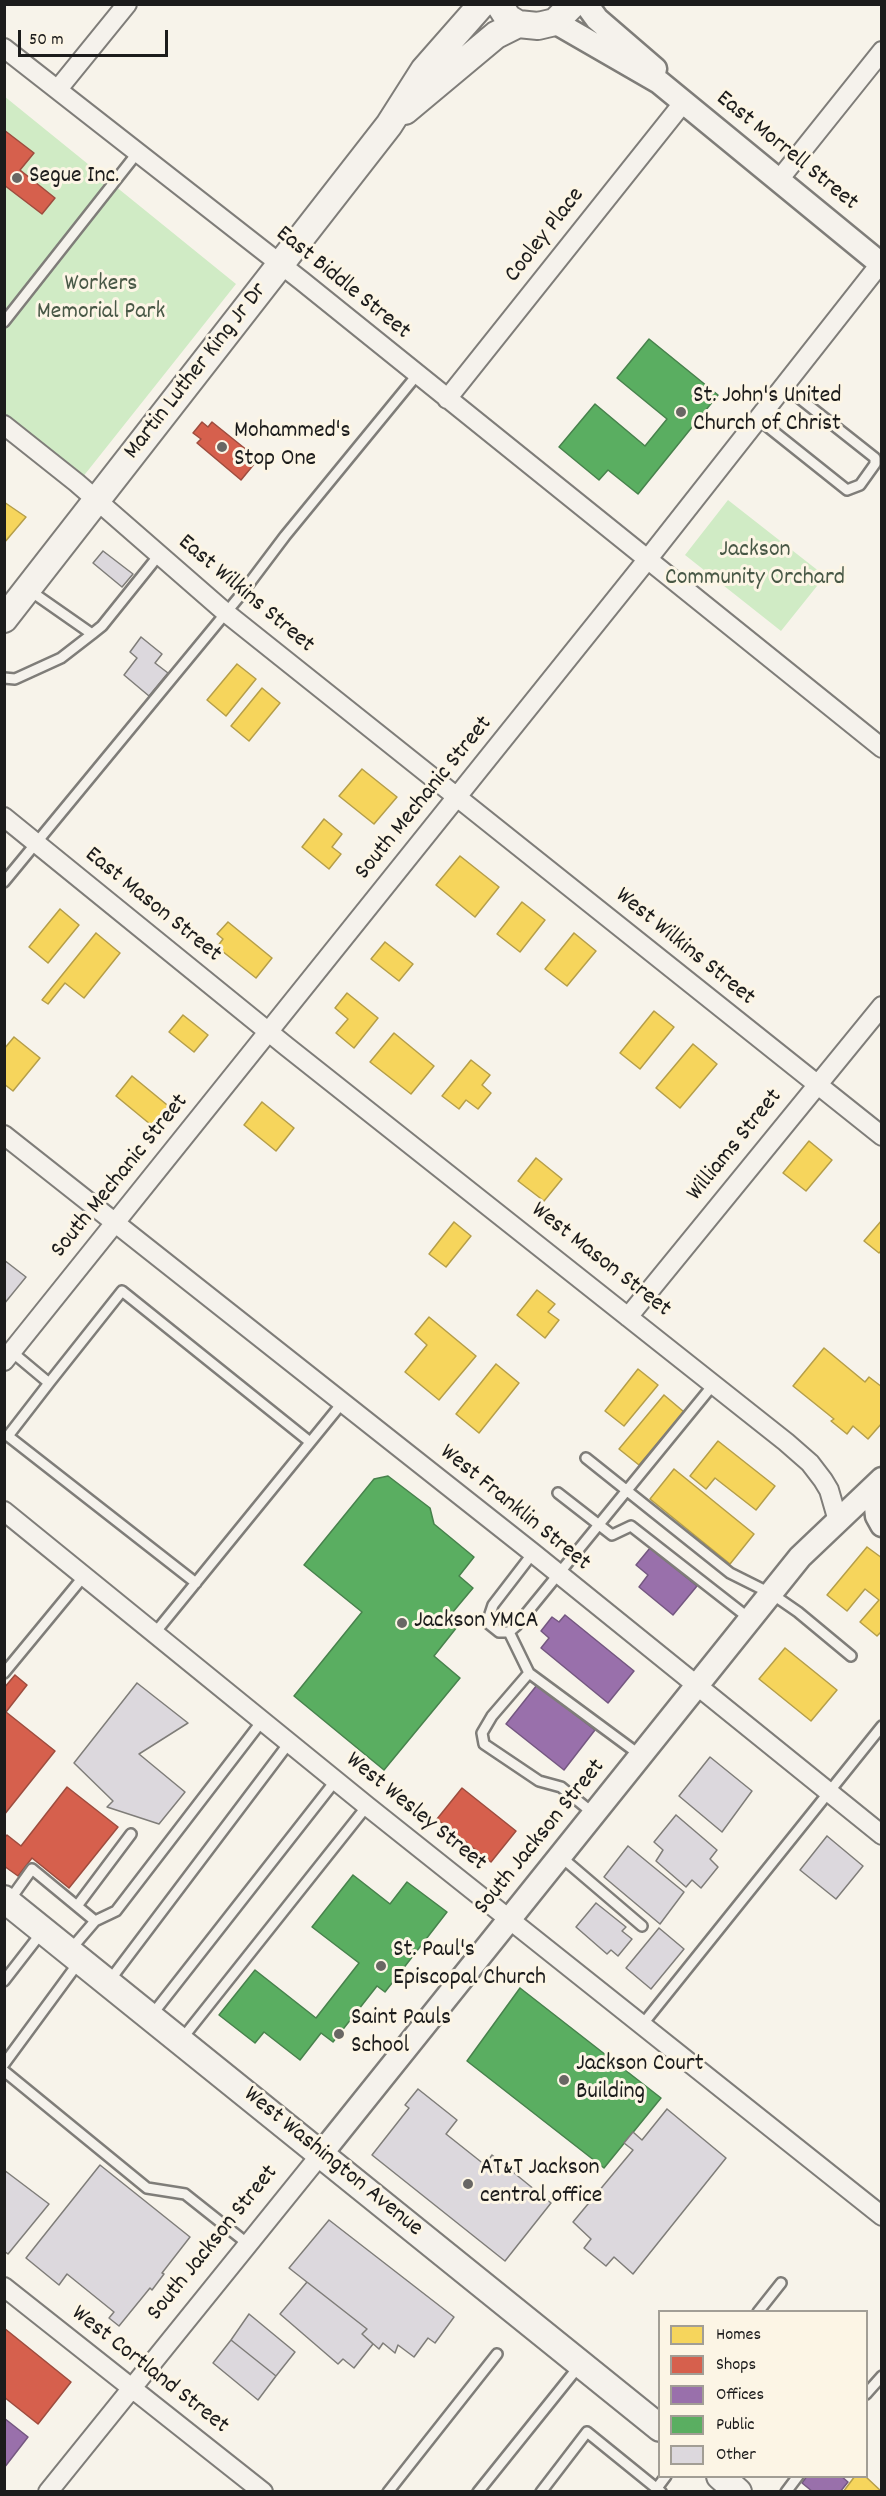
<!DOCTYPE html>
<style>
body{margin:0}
#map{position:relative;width:886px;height:2496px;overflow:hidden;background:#f7f3ea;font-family:Dekko,sans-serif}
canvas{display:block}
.frame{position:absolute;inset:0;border:6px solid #1c1c1c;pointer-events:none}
.legend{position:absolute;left:658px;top:2310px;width:210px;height:168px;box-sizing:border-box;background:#fcf5e5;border:2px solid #a29e95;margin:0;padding:8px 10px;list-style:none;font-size:18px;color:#1c1c1c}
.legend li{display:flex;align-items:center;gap:12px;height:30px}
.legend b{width:30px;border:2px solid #a29e95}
.scale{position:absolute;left:18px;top:30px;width:150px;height:27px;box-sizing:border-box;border:3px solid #1c1c1c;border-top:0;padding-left:8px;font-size:18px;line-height:21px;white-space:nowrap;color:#1c1c1c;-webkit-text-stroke:4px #fcf5e5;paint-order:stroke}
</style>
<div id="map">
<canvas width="886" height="2496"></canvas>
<div class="frame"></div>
<ul class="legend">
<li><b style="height:16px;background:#f6d55c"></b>Homes</li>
<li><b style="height:16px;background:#d6604d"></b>Shops</li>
<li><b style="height:16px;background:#9970ab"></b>Offices</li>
<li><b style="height:16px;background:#5aae61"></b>Public</li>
<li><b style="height:16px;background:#dcd8dd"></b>Other</li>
</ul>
<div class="scale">50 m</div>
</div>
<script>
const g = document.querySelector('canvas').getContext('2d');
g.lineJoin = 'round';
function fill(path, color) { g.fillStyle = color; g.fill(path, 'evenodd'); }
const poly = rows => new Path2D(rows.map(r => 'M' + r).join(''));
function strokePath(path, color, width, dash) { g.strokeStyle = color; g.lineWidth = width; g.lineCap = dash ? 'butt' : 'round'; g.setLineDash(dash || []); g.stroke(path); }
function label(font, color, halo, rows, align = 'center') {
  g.font = font + ' Dekko,sans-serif'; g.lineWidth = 6; g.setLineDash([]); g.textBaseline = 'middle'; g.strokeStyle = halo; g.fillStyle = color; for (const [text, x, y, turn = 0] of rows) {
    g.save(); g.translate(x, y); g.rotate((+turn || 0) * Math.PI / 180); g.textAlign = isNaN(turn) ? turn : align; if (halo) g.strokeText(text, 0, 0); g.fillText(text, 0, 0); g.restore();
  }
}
const green = poly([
 [4,96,236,284,82,478,5,417],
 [728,500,825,576,781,631,685,555]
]);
const homes = poly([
 [4,502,26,517,4,543,4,502],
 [237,664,256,679,226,716,207,700,237,664],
 [262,688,280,703,249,741,231,726,262,688],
 [362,769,397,797,374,824,339,796,362,769],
 [324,819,342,834,332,847,341,854,329,869,302,847,324,819],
 [460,856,499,887,475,917,436,885,460,856],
 [522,902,545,920,520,952,497,934,522,902],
 [60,909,79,925,48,963,29,947,60,909],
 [228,922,272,958,256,978,217,947,223,939,217,934,228,922],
 [96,933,120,953,84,998,65,983,48,1004,42,1000,96,933],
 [574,933,596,951,567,986,545,969,574,933],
 [385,942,413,964,399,981,371,959,385,942],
 [347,993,378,1018,354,1048,336,1033,348,1019,335,1008,347,993],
 [654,1011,674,1027,640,1069,620,1053,654,1011],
 [183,1015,208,1035,194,1052,169,1032,183,1015],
 [394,1033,434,1066,411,1094,370,1062,394,1033],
 [14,1037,40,1058,13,1091,4,1084,4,1049,14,1037],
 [693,1044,717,1064,680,1108,656,1088,693,1044],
 [471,1060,490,1075,482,1085,491,1093,478,1109,466,1100,459,1109,442,1096,471,1060],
 [132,1076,172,1109,156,1129,116,1096,132,1076],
 [262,1102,294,1128,276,1151,244,1125,262,1102],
 [809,1141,832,1160,806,1191,783,1173,809,1141],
 [536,1158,562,1179,544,1201,518,1181,536,1158],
 [882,1220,882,1250,879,1253,864,1241,882,1220],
 [454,1222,471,1236,446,1267,429,1254,454,1222],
 [537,1290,555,1304,548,1312,559,1320,545,1338,517,1315,537,1290],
 [429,1317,476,1356,439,1400,405,1372,427,1345,415,1334,429,1317],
 [824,1348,865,1382,869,1377,882,1387,882,1423,868,1439,853,1426,847,1434,831,1421,834,1419,793,1386,824,1348],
 [496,1364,519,1383,479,1433,456,1414,496,1364],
 [638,1369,658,1385,624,1426,605,1411,638,1369],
 [664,1395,684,1412,639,1465,619,1449,664,1395],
 [718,1441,775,1486,756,1510,715,1478,706,1489,690,1476,718,1441],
 [674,1469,754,1534,730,1564,650,1499,674,1469],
 [867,1547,882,1558,882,1631,877,1636,860,1622,879,1600,865,1589,847,1611,827,1595,867,1547],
 [785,1648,837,1690,811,1721,759,1679,785,1648],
 [855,2476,865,2476,882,2492,843,2492,855,2476]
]);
const shops = poly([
 [4,130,34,153,20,170,55,198,42,214,4,185,4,130],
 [202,422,208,427,212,422,248,451,245,455,255,463,241,480,197,443,201,439,193,433,202,422],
 [15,1675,27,1685,6,1712,55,1751,4,1815,4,1688,15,1675],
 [67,1787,118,1827,69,1888,32,1858,18,1876,4,1866,4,1838,7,1835,21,1846,67,1787],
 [462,1788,516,1831,491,1862,437,1819,462,1788],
 [4,2328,71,2382,38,2424,4,2397,4,2328]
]);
const offices = poly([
 [650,1548,697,1586,673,1615,639,1587,648,1575,636,1565,650,1548],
 [565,1615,634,1671,608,1703,541,1648,549,1638,541,1631,552,1617,559,1622,565,1615],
 [537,1685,595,1730,564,1770,506,1724,537,1685],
 [4,2418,28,2437,4,2468,4,2418],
 [807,2476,841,2476,848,2482,840,2492,813,2492,802,2483,807,2476]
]);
const public = poly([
 [649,339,718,395,638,494,608,470,599,480,559,447,595,404,645,446,667,419,617,378,649,339],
 [388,1476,430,1508,434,1524,474,1557,459,1576,473,1588,447,1619,457,1627,434,1656,460,1678,384,1770,294,1696,362,1612,304,1565,374,1479,388,1476],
 [353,1875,390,1904,407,1882,447,1912,385,1992,377,1986,333,2042,321,2033,300,2060,264,2032,255,2043,219,2015,255,1970,316,2018,359,1963,312,1927,353,1875],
 [520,1988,661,2098,604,2168,467,2061,520,1988]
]);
const building = poly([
 [103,551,133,574,122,587,93,563,103,551],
 [141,637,162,654,155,663,168,673,149,696,124,675,137,658,130,652,141,637],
 [4,1260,26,1277,4,1304,4,1260],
 [137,1683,188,1723,139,1754,185,1792,159,1824,107,1807,113,1801,74,1763,137,1683],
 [710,1757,752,1791,722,1832,679,1796,710,1757],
 [676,1815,717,1850,710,1859,718,1867,701,1888,692,1880,686,1887,656,1861,663,1850,654,1842,676,1815],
 [827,1836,863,1866,836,1899,800,1870,827,1836],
 [628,1846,684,1892,660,1924,604,1877,628,1846],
 [596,1903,626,1927,622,1931,632,1939,618,1956,611,1950,607,1954,576,1927,596,1903],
 [659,1928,684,1949,651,1989,626,1968,659,1928],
 [418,2089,457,2120,446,2134,485,2165,492,2155,551,2203,505,2261,372,2155,409,2108,405,2105,418,2089],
 [667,2109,726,2158,633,2274,614,2257,606,2266,584,2248,591,2239,573,2222,633,2150,624,2143,633,2132,642,2140,667,2109],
 [100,2165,190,2237,162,2273,164,2274,152,2290,150,2288,119,2326,109,2318,114,2312,67,2274,59,2285,26,2258,100,2165],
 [4,2170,49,2204,8,2254,4,2251,4,2170],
 [329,2220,454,2317,435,2343,428,2338,414,2357,398,2345,395,2353,383,2343,379,2349,362,2334,367,2329,289,2268,329,2220],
 [307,2282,367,2329,362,2334,373,2344,354,2368,343,2359,338,2364,280,2314,307,2282],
 [249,2314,295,2352,276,2376,231,2340,249,2314],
 [231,2340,276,2376,258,2400,213,2363,231,2340]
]);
const service = poly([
 [4,322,138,152],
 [758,419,847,490,860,485,875,464,875,458,784,386],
 [29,590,92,634,102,626,159,555],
 [4,678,15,679,61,658,92,634],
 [4,882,239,597,285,536,417,375],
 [12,1352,49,1383,122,1291,310,1442],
 [49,1383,8,1436,196,1583],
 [586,1458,730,1573,772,1594,798,1612,851,1656],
 [558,1493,612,1535,631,1526,750,1619],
 [533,1553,493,1605,489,1617,489,1624,499,1632,509,1632,516,1626,713,1385],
 [509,1632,529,1673],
 [154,1634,343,1402],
 [4,1673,84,1576],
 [594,1814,561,1787,539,1781,484,1744,482,1733,492,1716,529,1673,640,1755],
 [560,1856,642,1926],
 [9,1901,32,1869,95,1921,71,1949],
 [77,1906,131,1834],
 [95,1921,116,1911,262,1721],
 [110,1980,289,1743],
 [4,1981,42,1932],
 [151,2016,336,1780],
 [642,2025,882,1726],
 [181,2040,367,1806],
 [4,2064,79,1962],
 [4,2071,147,2188,185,2194,248,2244],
 [758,2312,781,2283],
 [866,2394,882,2376],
 [657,2488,666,2476],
 [388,2492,497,2354],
 [478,2492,580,2365],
 [541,2492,587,2432,661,2492],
 [786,2492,798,2476]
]);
const minor = poly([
 [4,48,302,281,882,748],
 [58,89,127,4],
 [778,181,882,51],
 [447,399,683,103],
 [4,425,77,483,225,612,882,1136],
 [4,817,286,1046,786,1442,810,1463,823,1480,829,1490,838,1521],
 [4,1135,533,1553,882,1835],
 [628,1317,882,1006],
 [4,1361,647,560,880,264],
 [4,1511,367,1806,882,2216],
 [4,2287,263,2492],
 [48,2492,321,2154]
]);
const tertiary = poly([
 [586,4,597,19,655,69],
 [555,22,659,82,882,265],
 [881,1481,875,1490,875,1497,877,1516,882,1525],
 [321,2154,800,1557,882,1479]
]);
const secondary = poly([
 [499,4,508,18,518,24,538,26,555,22,573,4],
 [405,111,496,35,518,24],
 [4,619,389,125,424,70,482,4],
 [4,1899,660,2428],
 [720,2476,738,2492]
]);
const markers = [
 [17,178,6,"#696764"],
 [681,412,6,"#696764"],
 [222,447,6,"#696764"],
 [402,1623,6,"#696764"],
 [381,1966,6,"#696764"],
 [339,2034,6,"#696764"],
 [564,2080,6,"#696764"],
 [468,2184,6,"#696764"]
];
const streetNames = [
 ["East Morrell Street",786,152,39],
 ["Cooley Place",546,236,-52],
 ["East Biddle Street",342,284,39],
 ["Martin Luther King Jr Dr",197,372,-52],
 ["East Wilkins Street",245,595,40],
 ["South Mechanic Street",425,799,-51],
 ["East Mason Street",152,906,39],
 ["West Wilkins Street",684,948,39],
 ["Williams Street",736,1146,-51],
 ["South Mechanic Street",121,1177,-51],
 ["West Mason Street",600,1261,38],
 ["West Franklin Street",514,1509,39],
 ["West Wesley Street",415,1813,39],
 ["South Jackson Street",541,1838,-51],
 ["West Washington Avenue",332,2163,39],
 ["South Jackson Street",214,2244,-51],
 ["West Cortland Street",149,2371,38]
];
const poiNames = [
 ["Segue Inc.",29,178],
 ["St. John's United",693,398],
 ["Church of Christ",693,426],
 ["Mohammed's",234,433],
 ["Stop One",234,461],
 ["Jackson YMCA",414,1623],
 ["St. Paul's",393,1952],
 ["Episcopal Church",393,1980],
 ["Saint Pauls",351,2020],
 ["School",351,2048],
 ["Jackson Court",576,2066],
 ["Building",576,2094],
 ["AT&T Jackson",480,2170],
 ["central office",480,2198]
];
const parkNames = [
 ["Workers",101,286],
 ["Memorial Park",101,314],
 ["Jackson",755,552],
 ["Community Orchard",755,580]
];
fill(green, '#d0ebc5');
fill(homes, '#f6d55c');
strokePath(homes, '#b59e49', 1.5);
fill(shops, '#d6604d');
strokePath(shops, '#9e4c3e', 1.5);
fill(offices, '#9970ab');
strokePath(offices, '#745780', 1.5);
fill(public, '#5aae61');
strokePath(public, '#47824c', 1.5);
fill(building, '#dcd8dd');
strokePath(building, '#7f7d79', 1.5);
strokePath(service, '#7f7d79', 14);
strokePath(minor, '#7f7d79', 22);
strokePath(tertiary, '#7f7d79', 27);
strokePath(secondary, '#7f7d79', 30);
strokePath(service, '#f5f2ec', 9);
strokePath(minor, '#f5f2ec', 18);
strokePath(tertiary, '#f5f2ec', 22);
strokePath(secondary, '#f5f2ec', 26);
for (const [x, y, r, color] of markers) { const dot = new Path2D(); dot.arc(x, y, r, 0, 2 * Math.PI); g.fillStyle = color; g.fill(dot); strokePath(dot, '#fcf5e5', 2); }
label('24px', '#1c1c1c', '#fcf5e5', streetNames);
label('24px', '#1c1c1c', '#fcf5e5', poiNames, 'left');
label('24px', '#485846', '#fcf5e5', parkNames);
</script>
